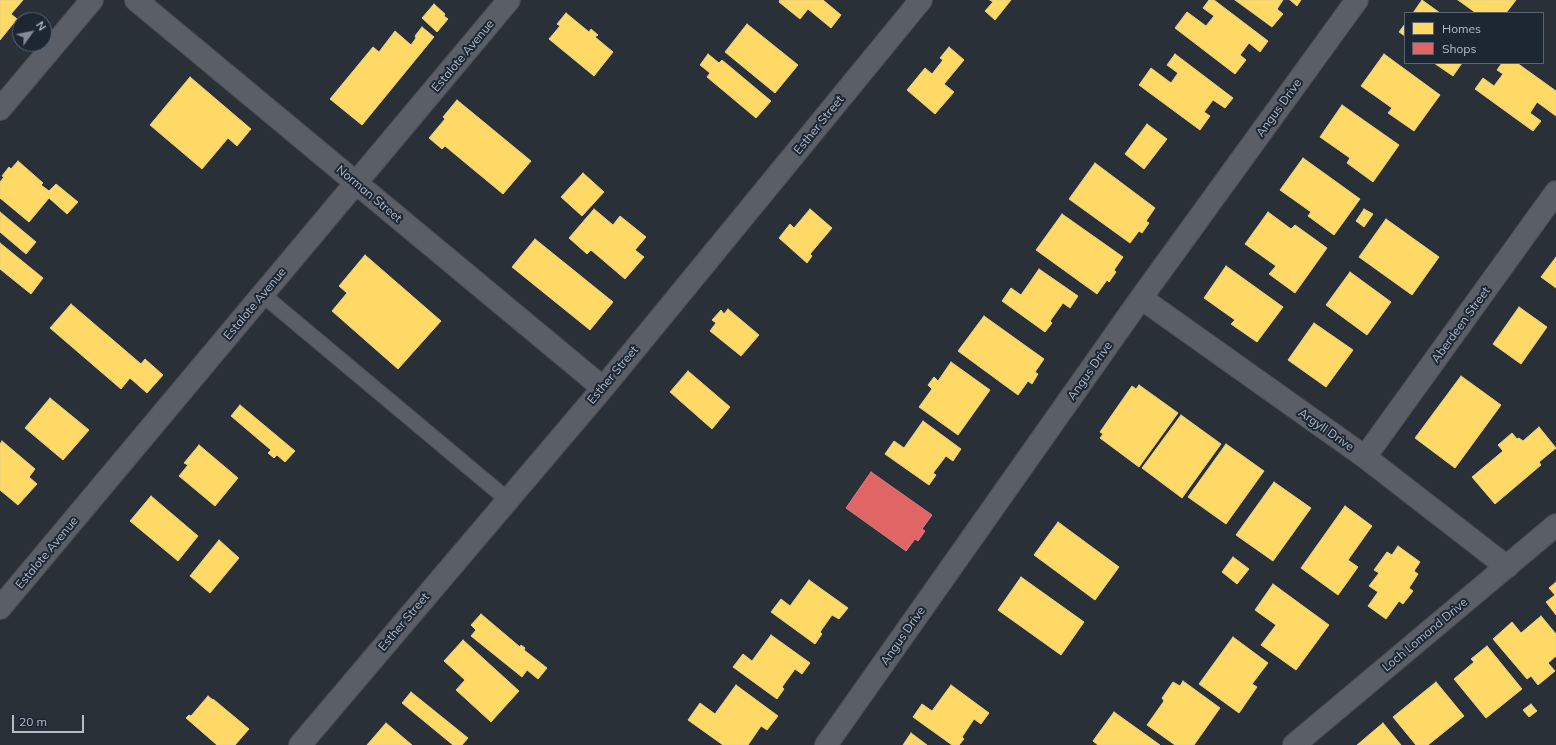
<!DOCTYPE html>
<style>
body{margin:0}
#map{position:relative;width:1556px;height:745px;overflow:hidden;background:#2a3038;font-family:Mulish,sans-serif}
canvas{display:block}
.legend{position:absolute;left:1404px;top:12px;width:140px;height:52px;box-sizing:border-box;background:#1d2633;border:1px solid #59626f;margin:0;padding:5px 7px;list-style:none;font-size:12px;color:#b4bcc9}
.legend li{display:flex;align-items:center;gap:8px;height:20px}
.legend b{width:20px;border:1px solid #59626f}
.north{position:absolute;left:12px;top:12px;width:40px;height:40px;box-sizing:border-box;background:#1d2633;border:1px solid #59626f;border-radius:50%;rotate:57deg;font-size:11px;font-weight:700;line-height:16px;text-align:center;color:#b4bcc9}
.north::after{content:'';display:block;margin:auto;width:14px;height:18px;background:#848b96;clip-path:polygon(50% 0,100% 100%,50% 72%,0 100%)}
.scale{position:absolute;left:12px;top:715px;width:72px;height:18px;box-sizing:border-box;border:2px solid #b4bcc9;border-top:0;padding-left:5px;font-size:12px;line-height:14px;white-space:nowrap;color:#b4bcc9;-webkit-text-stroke:3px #1d2633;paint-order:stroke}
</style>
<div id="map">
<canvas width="1556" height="745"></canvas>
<ul class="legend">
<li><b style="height:11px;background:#ffd966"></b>Homes</li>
<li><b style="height:11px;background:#e06666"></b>Shops</li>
</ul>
<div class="north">N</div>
<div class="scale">20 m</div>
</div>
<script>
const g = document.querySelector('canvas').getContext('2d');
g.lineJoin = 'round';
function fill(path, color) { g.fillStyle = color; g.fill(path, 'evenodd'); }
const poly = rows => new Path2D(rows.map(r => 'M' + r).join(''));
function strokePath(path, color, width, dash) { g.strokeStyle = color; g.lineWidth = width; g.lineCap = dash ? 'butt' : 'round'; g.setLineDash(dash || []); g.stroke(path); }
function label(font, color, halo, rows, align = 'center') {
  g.font = font + ' Mulish,sans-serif'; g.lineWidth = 4; g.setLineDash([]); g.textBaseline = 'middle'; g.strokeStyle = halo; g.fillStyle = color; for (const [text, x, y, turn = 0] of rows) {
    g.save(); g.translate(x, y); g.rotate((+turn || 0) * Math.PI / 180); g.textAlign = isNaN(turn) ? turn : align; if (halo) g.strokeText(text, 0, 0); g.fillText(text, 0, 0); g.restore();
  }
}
const homes = poly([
 [0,0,23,0,11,14,17,19,0,40,0,0],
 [780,0,823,0,841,15,831,28,808,9,800,19,779,2,780,0],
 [990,0,1011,0,995,20,985,11,993,2,990,0],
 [1209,0,1214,0,1268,41,1260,52,1249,43,1240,55,1246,60,1235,74,1175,28,1187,12,1206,26,1214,16,1203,8,1209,0],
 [1235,0,1283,0,1277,9,1283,14,1272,27,1235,0],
 [1290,0,1301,0,1297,6,1290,0],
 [1422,0,1440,13,1413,13,1422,0],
 [1458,0,1516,0,1506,13,1476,13,1458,0],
 [434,4,445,14,444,16,448,19,437,32,422,18,434,4],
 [566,13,589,32,591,29,598,35,595,37,613,52,594,76,549,39,560,26,557,24,566,13],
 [747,24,798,65,775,93,725,52,747,24],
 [1405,24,1405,36,1399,32,1405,24],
 [422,27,434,37,362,125,330,99,373,47,379,52,395,31,411,45,416,38,415,36,422,27],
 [949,47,964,60,944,84,954,92,935,114,907,90,925,68,932,74,943,60,940,58,949,47],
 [708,54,719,63,722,60,771,101,756,118,707,77,710,73,700,65,708,54],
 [1175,54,1233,98,1225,108,1213,100,1204,112,1210,116,1200,130,1139,85,1151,68,1171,83,1178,73,1167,65,1175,54],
 [1384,54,1440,95,1414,131,1388,113,1392,108,1361,86,1384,54],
 [1434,63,1462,63,1453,76,1434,63],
 [1502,63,1517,63,1556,91,1556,116,1537,102,1530,113,1541,121,1533,131,1475,89,1483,78,1494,86,1503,74,1497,70,1502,63],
 [190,77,251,129,237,146,228,138,202,169,150,125,190,77],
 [457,100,531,161,503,194,445,146,442,149,429,138,445,119,443,117,457,100],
 [1342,105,1399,145,1373,182,1347,163,1350,158,1320,137,1342,105],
 [1147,124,1167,139,1144,169,1125,154,1147,124],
 [1303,158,1360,199,1334,235,1308,216,1311,212,1280,190,1303,158],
 [18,161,43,183,41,185,49,191,56,184,78,202,67,214,49,198,29,222,0,198,0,182,4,177,2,176,9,167,11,169,18,161],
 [1095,163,1155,208,1146,221,1149,223,1142,233,1139,231,1130,243,1069,199,1095,163],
 [583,173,604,192,582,216,561,197,583,173],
 [594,209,613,225,620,216,646,237,635,250,644,257,625,279,591,250,587,254,569,238,594,209],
 [810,209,832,228,810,254,812,256,807,263,779,238,790,224,794,228,810,209],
 [1364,209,1373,214,1364,227,1356,221,1364,209],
 [0,212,36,242,26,254,0,232,0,212],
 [1268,212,1291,229,1295,225,1327,248,1295,293,1269,274,1276,266,1245,244,1268,212],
 [1062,214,1123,257,1114,270,1116,272,1109,282,1107,280,1097,294,1036,250,1062,214],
 [1386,219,1439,257,1412,295,1359,257,1386,219],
 [535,239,613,302,590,330,512,267,535,239],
 [0,243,43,278,31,294,0,269,0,243],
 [365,255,441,321,398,369,332,311,347,293,339,286,365,255],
 [1556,257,1556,288,1541,277,1556,257],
 [1226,266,1283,307,1257,342,1231,324,1235,320,1204,298,1226,266],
 [1039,269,1078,296,1070,308,1063,303,1050,321,1052,323,1045,332,1002,301,1011,288,1021,295,1039,269],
 [1350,272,1391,302,1367,335,1326,305,1350,272],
 [71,304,141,364,145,359,163,375,147,393,130,378,121,389,50,328,71,304],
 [1519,307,1547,327,1521,364,1493,344,1519,307],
 [728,309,759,335,741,356,710,331,716,323,712,320,721,310,724,314,728,309],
 [984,316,1044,359,1035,372,1038,374,1032,384,1028,381,1018,395,958,351,984,316],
 [1314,323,1353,350,1326,387,1288,360,1314,323],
 [951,362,990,390,958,435,919,407,932,389,928,385,934,377,938,381,951,362],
 [688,371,730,407,712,429,670,392,688,371],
 [1461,376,1501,405,1455,468,1415,438,1461,376],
 [1139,385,1178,413,1139,467,1100,438,1103,434,1100,432,1132,386,1136,389,1139,385],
 [50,398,89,430,63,460,25,428,50,398],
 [240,405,295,451,285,462,277,455,274,458,268,453,271,450,231,416,240,405],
 [1181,415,1221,444,1182,498,1142,468,1181,415],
 [923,421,961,449,953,461,946,456,933,473,936,475,929,485,885,454,894,441,904,448,923,421],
 [1539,427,1556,448,1539,462,1541,465,1495,504,1472,477,1503,451,1498,445,1512,433,1517,439,1519,438,1523,441,1539,427],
 [2,441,35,469,29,477,37,484,18,505,0,490,0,444,2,441],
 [1226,444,1264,471,1226,524,1188,497,1226,444],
 [199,445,238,478,215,506,179,476,188,465,184,463,199,445],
 [1274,482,1311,508,1273,561,1236,535,1274,482],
 [151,496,198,536,178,561,130,521,151,496],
 [1345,506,1372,526,1348,560,1358,567,1338,595,1301,568,1345,506],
 [1058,522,1119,567,1095,600,1034,555,1058,522],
 [219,540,239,558,210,593,190,576,219,540],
 [1398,546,1420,562,1414,571,1418,574,1409,588,1413,591,1403,604,1399,601,1386,619,1368,606,1378,592,1369,586,1379,573,1374,570,1387,552,1392,555,1398,546],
 [1233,557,1249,569,1237,584,1222,572,1233,557],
 [1021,577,1084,622,1061,655,998,610,1021,577],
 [809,580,848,608,839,619,832,615,820,632,822,634,815,644,771,612,781,599,790,606,809,580],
 [1556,582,1556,615,1546,602,1555,595,1549,588,1556,582],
 [1273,584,1329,625,1296,670,1261,645,1276,625,1255,610,1273,584],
 [481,614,520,647,521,645,525,648,524,650,547,668,538,679,527,670,522,677,471,636,476,630,471,625,481,614],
 [1541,616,1556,634,1556,656,1548,663,1555,671,1538,685,1531,676,1527,679,1493,639,1512,622,1521,633,1541,616],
 [771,635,810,663,802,674,795,669,782,687,784,689,777,699,733,667,743,654,752,661,771,635],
 [1233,637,1268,663,1252,684,1257,687,1239,713,1199,684,1233,637],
 [463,640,519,691,491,722,456,690,465,680,444,661,463,640],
 [1487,646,1522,689,1486,718,1454,679,1474,662,1471,659,1487,646],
 [1183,681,1220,708,1194,745,1175,745,1147,725,1164,701,1162,698,1173,682,1180,686,1183,681],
 [1436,682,1464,716,1428,745,1416,745,1393,717,1436,682],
 [736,685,778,716,767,730,761,726,748,745,723,745,688,720,700,703,715,714,736,685],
 [951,685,989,713,981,724,974,719,962,737,964,739,959,745,952,745,913,717,922,704,932,711,951,685],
 [411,692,468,738,462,745,453,745,402,703,411,692],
 [208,696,213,700,213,699,249,729,235,745,217,745,186,718,189,715,191,716,208,696],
 [1531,704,1537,711,1529,717,1523,710,1531,704],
 [1114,712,1160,745,1098,745,1093,741,1114,712],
 [386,723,412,745,367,745,386,723],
 [1383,723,1401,745,1357,745,1383,723],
 [911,733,927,745,903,745,911,733]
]);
const shops = poly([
 [871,472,932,515,922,529,925,531,918,541,915,539,906,551,846,508,871,472]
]);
const service = poly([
 [263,295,508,500]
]);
const minor = poly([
 [136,0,603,388],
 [0,109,92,0],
 [1141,298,1365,457,1507,567],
 [1365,457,1556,192],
 [0,608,509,0],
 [300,745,603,388,921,0],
 [826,745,1141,298,1357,0],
 [1294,745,1556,525]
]);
const streetNames = [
 ["Estalote Avenue",463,56,-50],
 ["Angus Drive",1279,108,-54],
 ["Esther Street",819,125,-51],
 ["Norman Street",369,194,40],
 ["Estalote Avenue",255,304,-50],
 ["Aberdeen Street",1461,325,-54],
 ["Angus Drive",1090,371,-55],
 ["Esther Street",613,375,-50],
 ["Argyll Drive",1326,430,35],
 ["Estalote Avenue",47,553,-50],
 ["Esther Street",404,622,-50],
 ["Loch Lomand Drive",1425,635,-40],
 ["Angus Drive",903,636,-55]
];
fill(homes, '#ffd966');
strokePath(homes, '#e8d084', 1);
fill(shops, '#e06666');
strokePath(shops, '#d38084', 1);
strokePath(service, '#484c53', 17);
strokePath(minor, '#484c53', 24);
strokePath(service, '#5a5e66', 15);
strokePath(minor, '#5a5e66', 22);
label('12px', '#b4bcc9', '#1d2633', streetNames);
</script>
